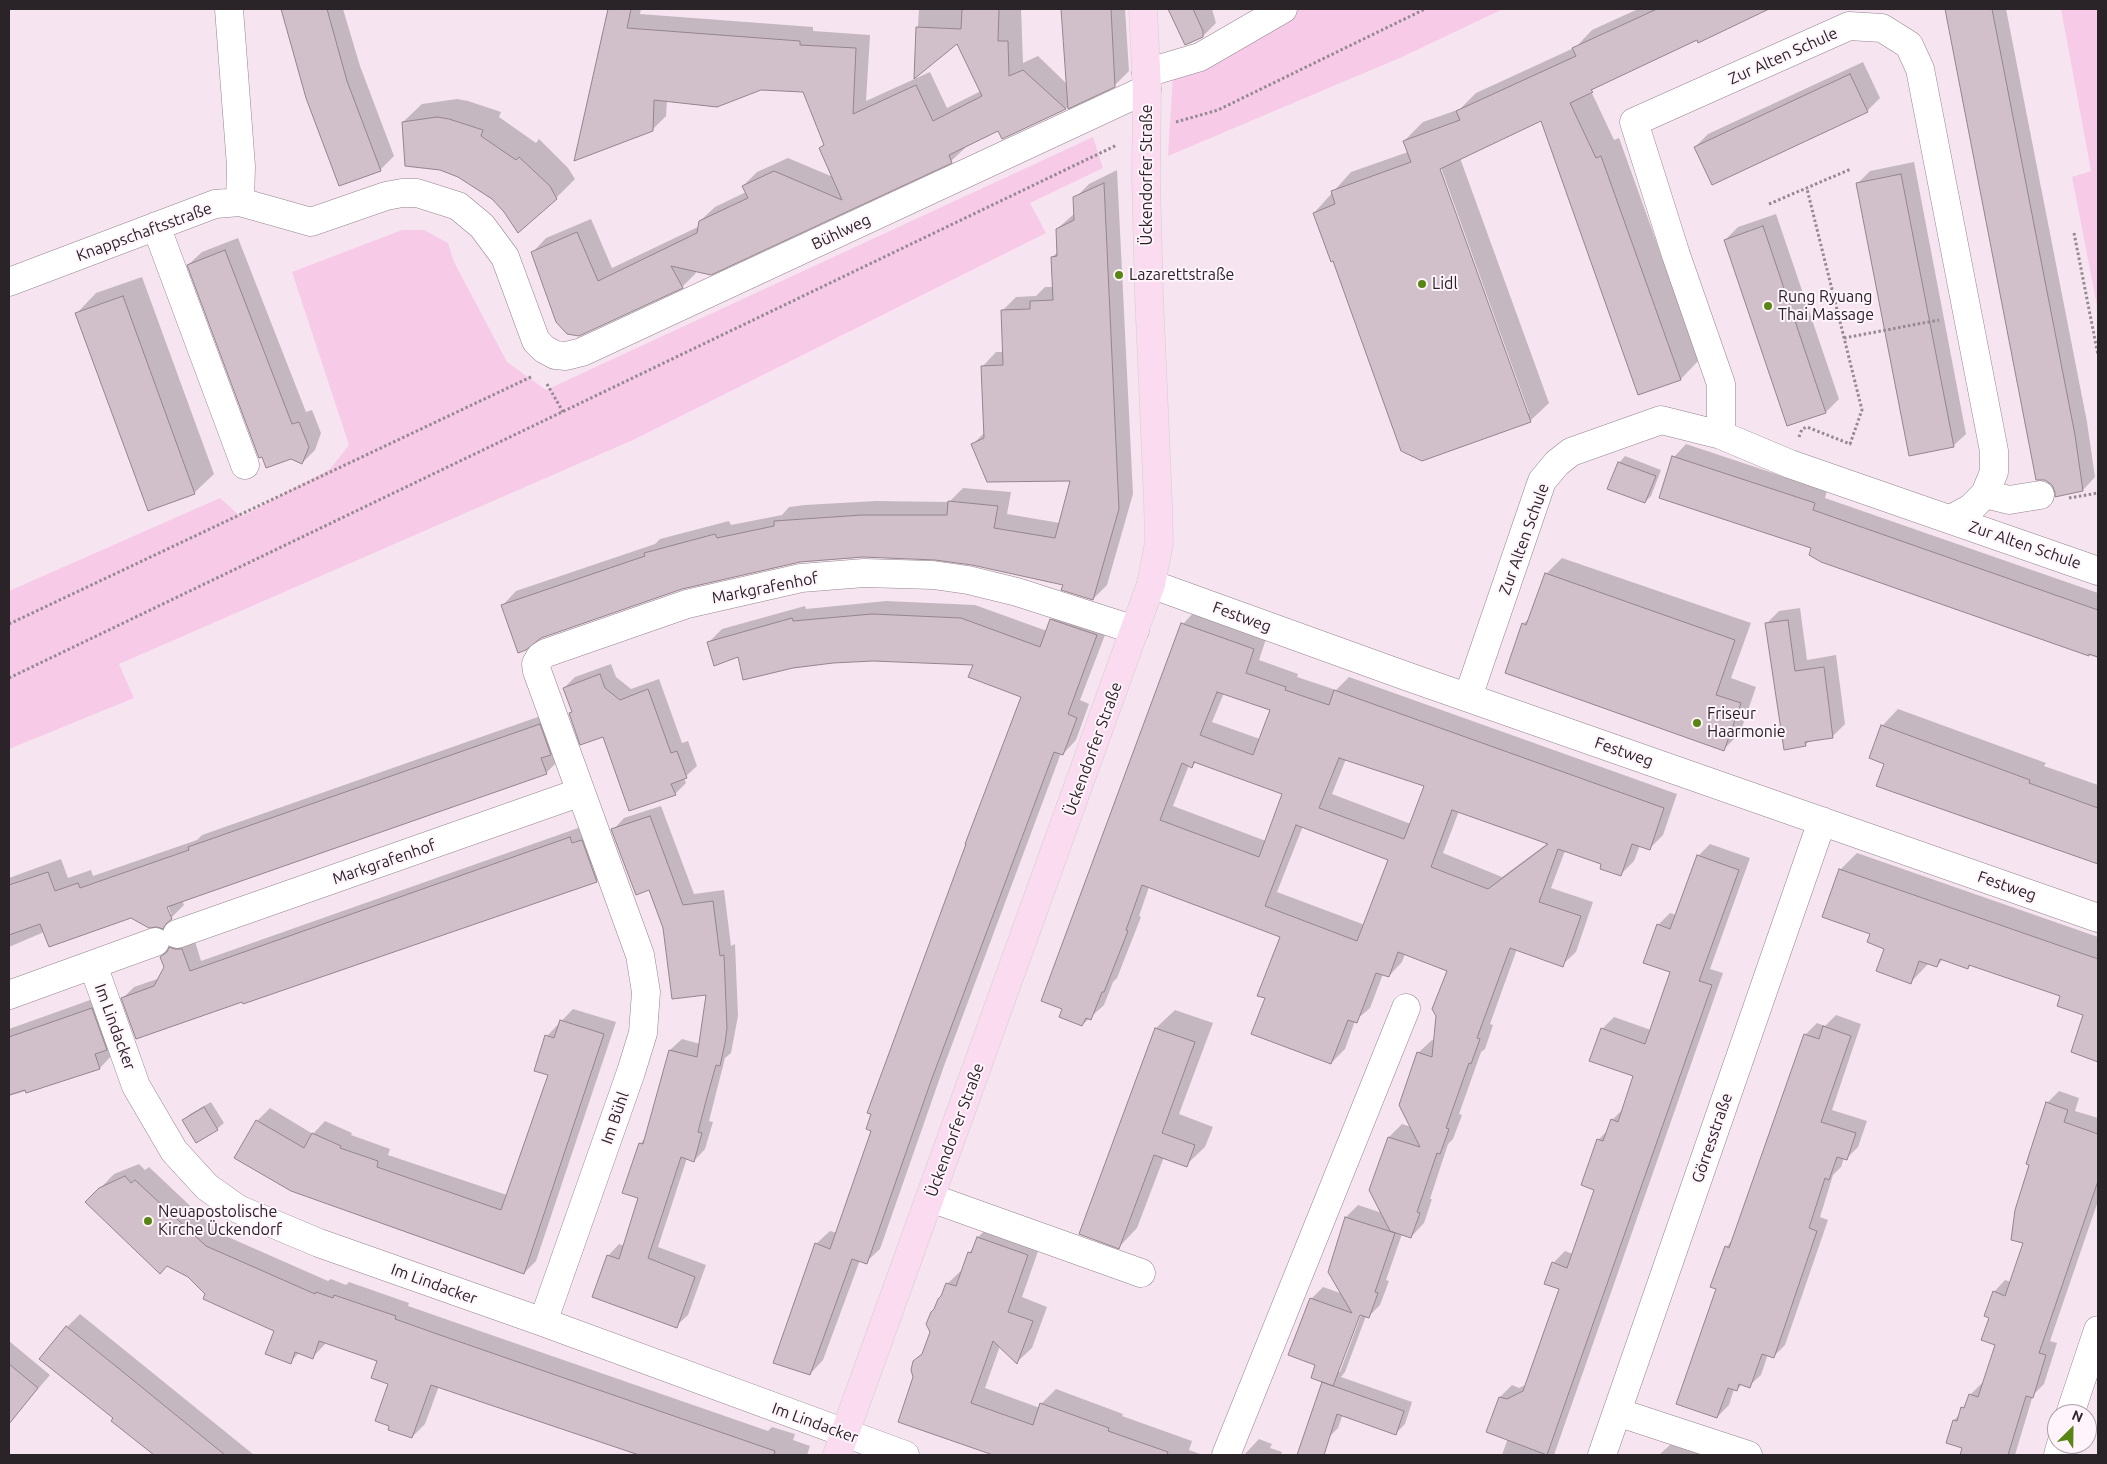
<!DOCTYPE html>
<meta charset="utf-8">
<style>
body{margin:0}
#map{position:relative;width:2107px;height:1464px;overflow:hidden;background:#f6e5f0;font-family:Ubuntu,sans-serif}
canvas{display:block}
.frame{position:absolute;inset:0;border:10px solid #2a2428;pointer-events:none}
.north{position:absolute;left:2047px;top:1404px;width:50px;height:50px;box-sizing:border-box;background:#fff4fb;border:1px solid #aaa1a7;border-radius:50%;rotate:23deg;font-size:14px;font-weight:700;line-height:20px;text-align:center;color:#2a2428}
.north::after{content:'';display:block;margin:auto;width:18px;height:22px;background:#588513;clip-path:polygon(50% 0,100% 100%,50% 72%,0 100%)}
</style>
<div id="map">
<canvas width="2107" height="1464"></canvas>
<div class="frame"></div>
<div class="north">N</div>
</div>
<script>
const g = document.querySelector('canvas').getContext('2d');
g.lineJoin = 'round';
function fill(path, color) { g.fillStyle = color; g.fill(path, 'evenodd'); }
const poly = rows => new Path2D(rows.map(r => 'M' + r).join(''));
function strokePath(path, color, width, dash) { g.strokeStyle = color; g.lineWidth = width; g.lineCap = dash ? 'butt' : 'round'; g.setLineDash(dash || []); g.stroke(path); }
function label(font, color, halo, rows, align = 'center') {
  g.font = font + ' Ubuntu,sans-serif'; g.lineWidth = 4; g.setLineDash([]); g.textBaseline = 'middle'; g.strokeStyle = halo; g.fillStyle = color; for (const [text, x, y, turn = 0] of rows) {
    g.save(); g.translate(x, y); g.rotate((+turn || 0) * Math.PI / 180); g.textAlign = isNaN(turn) ? turn : align; if (halo) g.strokeText(text, 0, 0); g.fillText(text, 0, 0); g.restore();
  }
}
const green = poly([
 [1282,9,1503,9,1402,57,1168,156,1174,60],
 [2061,9,2098,9,2098,311,2072,177,2091,171],
 [1093,137,1103,168,1030,203,1046,233,633,440,119,664,134,698,9,749,9,591,220,498,241,517,330,469,349,445,292,272,402,230,424,230,448,243,454,262,507,362,546,390]
]);
const shadow = poly([
 [282,9,343,9,360,66,394,156,380,170,306,96],
 [609,9,641,9,640,14,813,27,813,31,870,35,866,101,930,72,947,108,981,91,957,42,915,76,919,9,1021,9,1023,63,1038,56,1067,84,1062,9,1125,9,1129,71,1114,86,1002,138,999,129,964,146,965,148,951,161,694,270,696,273,682,287,579,335,533,252,546,238,591,219,612,268,700,226,700,221,715,207,746,192,743,186,757,172,788,158,833,177,820,148,825,143,804,90,761,89,667,100,666,116,652,130,576,159],
 [1171,9,1212,9,1216,23,1203,36,1172,14],
 [1638,9,1767,9,1597,85,1591,91,1614,140,1619,138,1699,360,1681,379,1639,394,1542,120,1460,158,1549,403,1530,421,1334,260,1314,213,1351,172,1408,152,1404,141,1423,122,1460,109,1476,93,1576,47,1592,30],
 [1439,162,1529,413,1526,413,1436,163],
 [1946,9,2006,9,2087,422,2095,477,2083,490,2053,484,2046,479,2037,479],
 [1863,62,1880,98,1867,111,1695,147,1708,134],
 [457,99,468,101,501,112,499,117,536,143,539,139,568,168,575,179,556,198,505,211,493,198,459,175,440,169,403,122,422,104],
 [1914,162,1966,434,1953,446,1858,183,1870,171],
 [1117,170,1133,494,1107,585,1093,599,1065,584,972,564,934,558,863,556,799,561,503,605,516,591,655,544,660,539,729,521,731,525,782,515,789,507,805,505,876,501,949,502,963,488,1011,492,1007,514,1060,523,1071,480,973,444,985,432,983,366,996,352,1004,352,1002,311,1016,297,1036,296,1045,287,1054,287,1052,257,1058,252,1057,229,1075,213,1075,198,1089,184],
 [1776,214,1839,399,1826,412,1725,240,1738,227],
 [238,238,306,412,312,410,321,433,315,450,302,463,188,265,202,252],
 [142,277,214,474,194,493,77,313,96,293],
 [1686,444,1827,491,1825,498,2098,593,2098,658,1821,561,1813,548,1674,457],
 [1625,456,1661,470,1651,496,1645,502,1619,463],
 [1562,558,1751,623,1731,678,1756,687,1740,733,1724,749,1523,624,1531,617,1546,574],
 [886,601,975,605,1047,631,1051,620,1065,606,1110,622,1080,700,1089,704,1076,740,1063,754,1061,753,944,1066,880,1249,866,1262,860,1260,823,1360,810,1374,816,1244,830,1231,837,1233,1023,696,975,664,739,656,708,643,722,629,805,606,806,609],
 [1800,608,1807,660,1836,655,1845,724,1833,736,1811,740,1805,745,1767,623,1779,611],
 [1196,610,1267,636,1259,660,1298,674,1297,677,1336,690,1349,677,1677,794,1663,835,1650,848,1640,845,1634,861,1620,875,1603,863,1565,851,1551,888,1593,902,1576,952,1562,965,1517,949,1490,1024,1493,1025,1485,1049,1481,1052,1459,1114,1462,1115,1453,1139,1448,1144,1430,1199,1432,1199,1424,1223,1411,1237,1402,1234,1386,1280,1389,1281,1380,1305,1368,1317,1366,1316,1345,1372,1341,1377,1412,1402,1405,1424,1396,1433,1343,1414,1338,1428,1329,1437,1323,1383,1317,1365,1311,1299,1323,1287,1343,1294,1330,1272,1346,1217,1358,1205,1382,1213,1389,1137,1402,1124,1411,1127,1418,1053,1432,1040,1435,1041,1448,970,1405,954,1402,962,1389,976,1383,974,1370,1008,1355,1021,1345,1049,1331,1063,1266,998,1282,936,1149,887,1139,916,1141,917,1117,978,1113,982,1104,1005,1082,1025,1183,624],
 [1224,693,1271,709,1260,739,1212,722],
 [1346,759,1425,786,1411,824,1332,794],
 [1197,761,1284,793,1266,841,1173,806,1189,765,1192,766],
 [1459,811,1548,843,1502,877,1443,853],
 [1303,826,1390,859,1365,925,1277,892],
 [1361,1309,1363,1310,1340,1372,1337,1372],
 [611,664,616,677,631,689,659,679,682,743,688,741,697,766,684,778,686,783,675,794,573,711,564,688,575,677],
 [1898,709,2046,763,2044,766,2098,785,2098,863,1878,785,1886,763,1882,726],
 [552,712,559,760,546,773,182,900,184,905,162,927,131,917,44,932,9,947,9,878,61,859,68,878,91,870,93,876,197,840,202,835],
 [166,900,171,914,168,914,164,901],
 [661,806,694,894,724,890,731,946,735,944,738,1016,731,1053,725,1058,709,1121,713,1122,705,1149,694,1161,687,1158,658,1247,706,1265,688,1315,676,1326,608,1256,619,1244,625,1246,640,1198,640,1144,646,1137,670,1050,682,1039,700,1044,708,994,664,928,650,888,613,830,624,818],
 [581,827,608,870,596,881,243,1000,123,998,134,987,160,978,165,967,161,957,182,936,194,938,201,961],
 [1710,844,1750,858,1710,969,1723,973,1554,1455,1502,1455,1508,1438,1488,1431,1500,1397,1512,1385,1519,1388,1527,1384,1561,1288,1553,1263,1565,1251,1573,1254,1595,1189,1598,1140,1608,1130,1612,1120,1624,1108,1635,1076,1602,1029,1614,1017,1651,1030,1672,971,1658,925,1670,913,1676,915,1698,856],
 [1857,853,2098,937,2098,1060,2072,1051,2085,1015,2062,995,1971,965,1968,968,1943,959,1937,966,1929,963,1911,982,1886,948,1871,933,1840,870],
 [107,994,115,1052,100,1068,9,1096,9,1029],
 [573,1009,616,1022,536,1261,524,1273,236,1158,257,1121,270,1108,313,1134,325,1121,352,1133,351,1135,390,1149,388,1155,507,1195,550,1075,547,1036],
 [1175,1010,1213,1023,1179,1114,1213,1127,1205,1147,1186,1165,1164,1157,1137,1228,1119,1247,1156,1028],
 [1836,1015,1861,1024,1832,1110,1867,1121,1858,1147,1846,1159,1844,1158,1841,1167,1833,1175,1820,1217,1828,1220,1785,1345,1774,1356,1768,1354,1761,1375,1749,1386,1742,1384,1737,1390,1734,1389,1729,1405,1717,1417,1717,1288,1726,1247,1734,1239,1805,1035,1817,1023,1825,1026],
 [2059,1091,2079,1098,2075,1111,2098,1118,2098,1201,2050,1341,2057,1343,2044,1384,2033,1395,2015,1455,1962,1455,1964,1448,1954,1420,1960,1414,1970,1395,1982,1383,1983,1383,1996,1344,1990,1317,1994,1292,2005,1280,2011,1282,2024,1243,2047,1103],
 [211,1102,224,1123,217,1129,184,1120,190,1114],
 [139,1164,145,1170,149,1167,219,1233,328,1281,331,1279,346,1285,349,1282,409,1303,408,1306,454,1322,768,1431,772,1427,795,1434,793,1440,810,1446,807,1455,642,1455,439,1386,425,1424,412,1437,379,1360,327,1342,312,1358,299,1353,290,1362,275,1330,207,1293,188,1276,87,1202,114,1174],
 [993,1223,1042,1240,1022,1297,1047,1307,1032,1348,1017,1362,1000,1346,985,1388,1040,1408,1041,1404,1056,1389,1123,1414,1122,1416,1192,1441,1189,1450,1203,1455,1019,1455,1011,1453,1009,1455,998,1455,899,1421,931,1332,935,1309,947,1284,963,1269,969,1253,974,1247,978,1237],
 [80,1314,254,1455,161,1455,114,1418,67,1327],
 [9,1341,50,1375,11,1420,9,1418],
 [1259,1439,1272,1444,1270,1448,1282,1452,1281,1455,1244,1455],
 [1671,1444,1706,1455,1659,1455]
]);
const building = poly([
 [281,9,327,9,347,81,381,171,339,186,306,98,281,9],
 [608,9,631,9,627,28,800,41,800,45,856,48,853,114,916,85,933,121,982,96,957,44,914,79,916,27,961,29,962,9,999,9,998,41,1008,41,1009,76,1023,70,1066,109,1002,139,998,131,949,155,952,163,711,275,671,266,683,288,579,336,567,334,556,322,531,252,577,232,598,281,697,233,699,221,748,198,742,186,774,171,842,200,819,148,824,145,803,92,761,90,717,107,654,100,653,131,574,161,608,9],
 [1061,9,1111,9,1115,87,1068,109,1061,9],
 [1168,9,1193,9,1203,31,1203,37,1185,45,1168,9],
 [1657,9,1769,9,1698,43,1697,40,1591,90,1593,92,1570,103,1596,158,1601,156,1681,380,1638,395,1541,121,1440,169,1531,422,1422,461,1401,451,1333,261,1331,262,1313,213,1335,204,1331,191,1411,162,1403,141,1460,120,1456,111,1576,56,1572,48,1657,9],
 [1945,9,1992,9,2075,435,2083,491,2055,497,2055,492,2052,485,2045,480,2036,480,1945,9],
 [1850,74,1868,112,1712,185,1694,147,1850,74],
 [437,117,449,119,483,130,481,136,516,160,519,157,550,186,557,199,518,233,504,212,492,199,458,177,440,170,405,166,402,122,437,117],
 [1901,174,1954,447,1909,456,1856,183,1901,174],
 [1104,183,1119,509,1093,600,1061,590,1063,585,972,565,935,560,863,557,800,562,682,589,541,638,526,650,518,653,501,605,645,556,644,553,715,534,717,538,774,526,774,521,862,515,947,515,948,501,998,506,994,528,1055,538,1070,481,987,482,971,444,984,438,981,366,1003,365,1001,310,1030,309,1030,301,1053,300,1051,257,1057,256,1056,229,1074,220,1073,197,1104,183],
 [1763,226,1826,413,1787,426,1724,240,1763,226],
 [225,250,292,424,299,422,309,447,302,464,291,459,266,468,262,457,259,458,187,265,225,250],
 [123,296,195,494,148,511,75,313,123,296],
 [1672,456,1815,503,1813,510,2098,610,2098,657,2089,654,2089,656,1821,562,1809,555,1811,548,1659,498,1672,456],
 [1618,462,1656,476,1645,503,1607,489,1618,462],
 [1545,573,1735,640,1716,695,1741,703,1724,751,1505,673,1522,623,1526,625,1545,573],
 [872,614,961,618,1040,647,1050,619,1097,635,1068,714,1077,718,1063,755,1054,752,931,1081,867,1264,852,1259,810,1375,773,1363,815,1243,830,1249,871,1131,866,1129,871,1114,867,1113,966,844,965,844,1021,697,968,677,973,665,873,661,833,663,793,668,743,680,738,657,714,666,707,642,792,618,793,621,872,614],
 [1788,620,1795,671,1824,667,1833,738,1805,742,1806,746,1784,750,1765,623,1788,620],
 [1181,623,1254,649,1246,673,1286,687,1285,690,1329,705,1334,690,1664,808,1650,850,1632,844,1621,876,1600,869,1601,864,1558,849,1539,902,1581,916,1563,967,1510,948,1477,1038,1480,1039,1471,1064,1469,1063,1446,1128,1449,1129,1440,1154,1437,1153,1417,1212,1420,1213,1411,1238,1390,1231,1369,1190,1388,1137,1420,1147,1399,1105,1417,1052,1432,1057,1436,1016,1432,1009,1447,971,1398,952,1389,977,1376,973,1357,1023,1348,1020,1331,1064,1251,1034,1265,998,1257,996,1280,937,1142,885,1126,930,1128,931,1104,992,1102,992,1091,1020,1086,1018,1082,1026,1059,1017,1062,1009,1041,1001,1181,623],
 [1217,692,1270,710,1253,755,1200,735,1217,692],
 [1339,758,1424,786,1404,839,1319,808,1339,758],
 [1194,762,1282,794,1259,857,1160,820,1182,763,1192,768,1194,762],
 [1452,810,1548,844,1488,889,1431,867,1452,810],
 [1296,825,1388,860,1357,941,1265,906,1296,825],
 [600,674,605,688,620,700,648,689,671,753,677,751,687,778,671,784,676,795,629,811,603,737,580,745,569,713,572,712,563,688,600,674],
 [540,724,551,755,541,758,547,774,167,907,172,919,166,924,163,929,157,927,149,928,131,918,49,947,40,924,9,935,9,885,48,872,55,891,78,883,80,888,189,850,188,847,540,724],
 [1881,725,2030,780,2029,783,2098,808,2098,864,1876,786,1884,764,1869,758,1881,725],
 [650,816,683,905,713,901,720,956,724,955,727,1028,725,1043,720,1066,716,1065,707,1097,698,1132,702,1133,694,1162,681,1157,648,1258,695,1277,677,1328,592,1297,607,1255,619,1259,638,1198,622,1193,639,1143,643,1144,669,1050,697,1057,706,995,672,999,663,928,649,890,636,895,611,829,650,816],
 [570,837,572,843,582,840,597,882,243,1004,242,1002,136,1039,121,998,154,986,164,967,160,957,167,952,169,947,175,949,182,949,190,971,570,837],
 [1697,855,1739,870,1699,981,1712,985,1547,1455,1486,1432,1499,1397,1507,1399,1523,1391,1559,1289,1544,1284,1552,1262,1567,1268,1594,1190,1581,1185,1597,1139,1603,1141,1611,1119,1618,1122,1633,1076,1589,1061,1601,1028,1645,1044,1670,972,1643,963,1657,924,1670,929,1697,855],
 [1839,869,2098,959,2098,1062,2071,1052,2083,1015,2057,1006,2060,996,1969,965,1968,969,1940,959,1937,967,1919,961,1911,984,1876,971,1884,949,1867,942,1870,934,1822,917,1839,869],
 [92,1008,107,1050,95,1054,100,1069,26,1093,25,1090,9,1095,9,1037,92,1008],
 [560,1020,604,1034,524,1274,291,1191,234,1158,256,1120,304,1148,312,1133,341,1146,340,1148,378,1161,377,1167,501,1210,548,1075,534,1071,545,1035,554,1038,560,1020],
 [1823,1026,1851,1036,1821,1122,1856,1133,1847,1160,1837,1157,1829,1180,1825,1178,1809,1228,1817,1231,1774,1358,1762,1354,1750,1388,1739,1384,1737,1391,1728,1388,1717,1418,1676,1404,1716,1289,1710,1287,1725,1246,1729,1248,1804,1034,1819,1039,1823,1026],
 [1155,1028,1195,1042,1162,1133,1195,1145,1187,1167,1154,1155,1119,1249,1079,1234,1155,1028],
 [2046,1102,2068,1110,2064,1122,2098,1134,2098,1181,2039,1353,2046,1355,2033,1398,2026,1396,2008,1455,1960,1455,1962,1448,1946,1443,1953,1420,1957,1421,1961,1407,1964,1408,1969,1394,1978,1397,1995,1345,1981,1340,1989,1318,1984,1316,1993,1291,2005,1296,2023,1243,2011,1240,2015,1210,2029,1165,2026,1164,2046,1102],
 [204,1107,218,1130,196,1143,182,1120,204,1107],
 [125,1176,131,1183,135,1180,206,1246,315,1294,316,1292,333,1298,334,1295,396,1316,395,1319,440,1335,775,1451,774,1455,639,1455,431,1385,412,1438,388,1430,389,1426,375,1421,388,1384,371,1378,377,1361,319,1341,313,1359,295,1352,291,1364,265,1354,274,1331,203,1299,205,1294,188,1277,167,1266,160,1274,85,1202,99,1188,125,1176],
 [1345,1217,1395,1233,1375,1292,1378,1293,1369,1318,1360,1315,1333,1386,1311,1378,1315,1365,1288,1355,1310,1298,1352,1313,1328,1272,1345,1217],
 [977,1237,1028,1255,1008,1312,1033,1321,1017,1364,993,1341,971,1403,1033,1425,1040,1403,1109,1428,1108,1431,1168,1452,1167,1455,993,1455,898,1422,913,1377,911,1370,913,1361,922,1354,930,1332,926,1324,931,1312,934,1309,938,1299,941,1296,946,1283,956,1286,968,1252,971,1253,977,1237],
 [66,1326,128,1376,225,1455,154,1455,111,1421,113,1418,39,1359,66,1326],
 [9,1364,38,1388,9,1424,9,1364],
 [1322,1382,1404,1411,1396,1435,1337,1414,1324,1455,1297,1455,1322,1382]
]);
const path = poly([
 [1176,122,1218,110,1425,9],
 [1769,204,1851,169],
 [2074,233,2098,355],
 [1844,338,1939,320],
 [547,384,563,412],
 [1799,437,1802,429,1807,427,1850,444,1862,410,1807,189],
 [2069,498,2098,493],
 [9,624,533,376],
 [9,678,1117,145]
]);
const minor = poly([
 [1146,73,1200,57,1283,9],
 [240,202,311,222,386,196,402,193,417,193,458,206,482,226,505,257,536,341,544,349,555,355,566,356,582,352,1147,89],
 [156,226,245,465],
 [9,282,215,204,240,202,241,166,229,9],
 [1721,435,1721,384,1676,255,1634,122,1849,26,1882,28,1909,45,1920,69,1994,451,1994,472,1985,494,1971,508,1951,519],
 [1985,494,2009,500,2040,495],
 [1151,584,1406,676,2098,918],
 [1468,697,1542,481,1557,463,1571,452,1661,420,1721,435,1790,464,2098,571],
 [177,934,581,792],
 [93,965,136,1086,174,1151,207,1187,238,1209,319,1243,543,1322,905,1455],
 [9,995,155,942],
 [931,1198,1141,1273],
 [543,1322,631,1072,643,1033,646,992,640,955,537,671,536,664,540,657,546,653,687,604,801,578,864,573,933,575,968,580,1017,592,1135,630],
 [1617,1412,1748,1455],
 [2070,1414,2098,1330],
 [1226,1455,1406,1008],
 [1602,1455,1822,821],
 [2058,1455,2061,1444]
]);
const major = poly([
 [837,1455,1151,584,1159,543,1158,502,1149,294,1146,179,1147,89,1143,9]
]);
const markers = [
 [1119,275,5,"#588513"],
 [1422,284,5,"#588513"],
 [1768,306,5,"#588513"],
 [1697,723,5,"#588513"],
 [148,1221,5,"#588513"]
];
const streetNames = [
 ["Zur Alten Schule",1783,56,-24],
 ["Ückendorfer Straße",1147,175,-90],
 ["Knappschaftsstraße",144,232,-20],
 ["Bühlweg",841,232,-25],
 ["Zur Alten Schule",1524,539,-70],
 ["Zur Alten Schule",2025,545,19],
 ["Markgrafenhof",765,588,-11],
 ["Festweg",1242,617,20],
 ["Ückendorfer Straße",1093,749,-70],
 ["Festweg",1624,752,19],
 ["Markgrafenhof",384,862,-19],
 ["Festweg",2007,886,19],
 ["Im Lindacker",115,1027,70],
 ["Im Bühl",615,1118,-71],
 ["Ückendorfer Straße",955,1130,-70],
 ["Görresstraße",1712,1138,-71],
 ["Im Lindacker",434,1284,20],
 ["Im Lindacker",815,1423,20]
];
const poiNames = [
 ["Lazarettstraße",1129,275],
 ["Lidl",1432,284],
 ["Rung Ryuang",1778,297],
 ["Thai Massage",1778,315],
 ["Friseur",1707,714],
 ["Haarmonie",1707,732],
 ["Neuapostolische",158,1212],
 ["Kirche Ückendorf",158,1230]
];
fill(green, '#f7cbe7');
fill(shadow, '#0003');
fill(building, '#d1c0ca');
strokePath(building, '#94848e', 1);
strokePath(minor, '#94848e', 29);
strokePath(major, '#d0cfd0', 29);
strokePath(path, '#958991', 3, [2.5, 2.5]);
strokePath(minor, '#fff', 28);
strokePath(major, '#fadbef', 28);
for (const [x, y, r, color] of markers) { const dot = new Path2D(); dot.arc(x, y, r, 0, 2 * Math.PI); g.fillStyle = color; g.fill(dot); strokePath(dot, '#fff4fb', 2); }
label('16px', '#2a2428', '#fff4fb', streetNames);
label('16px', '#2a2428', '#fff4fb', poiNames, 'left');
</script>
